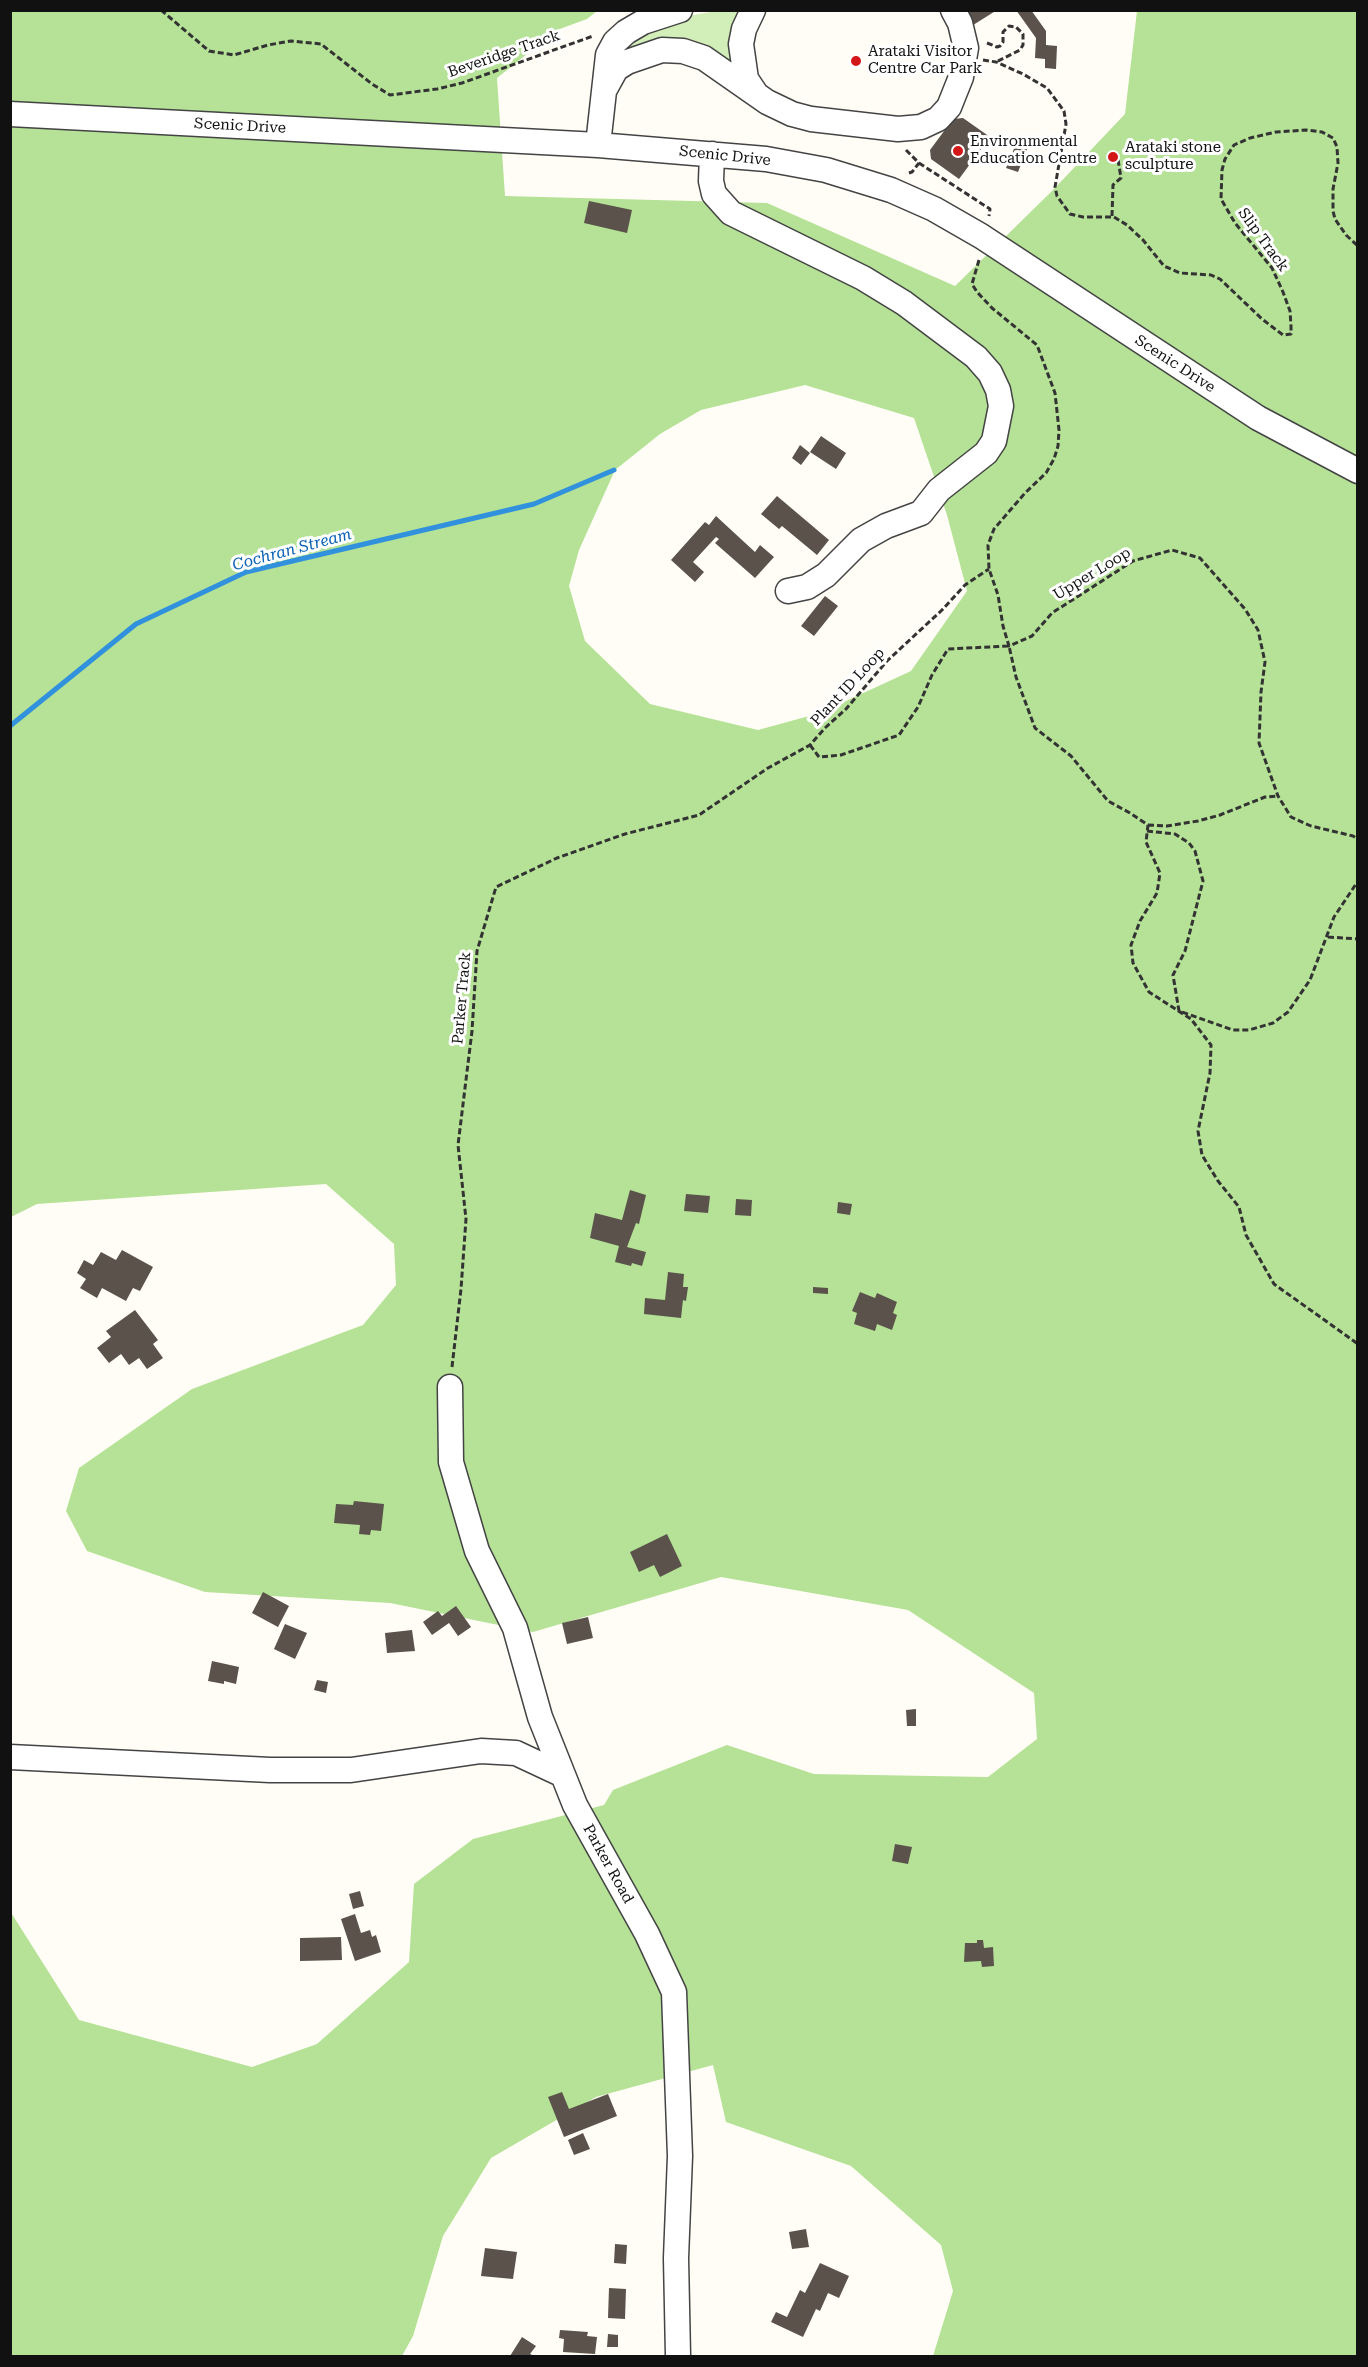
<!DOCTYPE html>
<style>
body{margin:0}
#map{position:relative;width:1368px;height:2367px;overflow:hidden;background:#fffdf5;font-family:"Roboto Serif",serif}
canvas{display:block}
.frame{position:absolute;inset:0;border:12px solid #111;pointer-events:none}
</style>
<div id="map">
<canvas width="1368" height="2367"></canvas>
<div class="frame"></div>
</div>
<script>
const g = document.querySelector('canvas').getContext('2d');
g.lineJoin = 'round';
function fill(path, color) { g.fillStyle = color; g.fill(path, 'evenodd'); }
const poly = rows => new Path2D(rows.map(r => 'M' + r).join(''));
function strokePath(path, color, width, dash) { g.strokeStyle = color; g.lineWidth = width; g.lineCap = dash ? 'butt' : 'round'; g.setLineDash(dash || []); g.stroke(path); }
function label(font, color, halo, rows, align = 'center') {
  g.font = font + ' "Roboto Serif",serif'; g.lineWidth = 6; g.setLineDash([]); g.textBaseline = 'middle'; g.strokeStyle = halo; g.fillStyle = color; for (const [text, x, y, turn = 0] of rows) {
    g.save(); g.translate(x, y); g.rotate((+turn || 0) * Math.PI / 180); g.textAlign = isNaN(turn) ? turn : align; if (halo) g.strokeText(text, 0, 0); g.fillText(text, 0, 0); g.restore();
  }
}
const green = poly([
 [716,11,740,11,730,41,732,68,715,55,621,60,618,48,637,32,688,16]
]);
const forest = poly([
 [11,11,597,11,587,19,557,30,497,78,505,196,767,203,955,286,1052,191,1125,114,1137,11,1357,11,1357,2356,933,2356,953,2291,941,2245,851,2166,726,2122,713,2065,596,2097,491,2158,443,2236,413,2336,402,2356,11,2356,10,1911,79,2020,252,2067,317,2044,409,1962,414,1884,473,1839,604,1805,613,1790,727,1745,814,1774,988,1777,1037,1739,1034,1693,908,1610,721,1577,533,1632,390,1603,205,1592,87,1551,66,1511,79,1468,192,1389,363,1325,396,1285,394,1244,326,1184,37,1204,11,1217],
 [805,385,914,418,947,515,967,591,911,671,820,713,758,730,650,704,585,641,569,586,579,550,615,470,660,434,701,410]
]);
const stream = poly([
 [10,726,136,624,246,572,534,504,614,470]
]);
const building = poly([
 [965,10,997,10,970,27],
 [1016,10,1031,10,1046,31,1046,45,1057,46,1056,69,1045,68,1045,59,1035,58,1036,38],
 [963,118,990,137,959,179,931,159,930,150,953,119],
 [1016,144,1027,149,1018,172,1006,168],
 [589,201,632,210,627,233,584,223],
 [821,436,846,453,836,469,810,452],
 [800,445,810,453,801,465,792,458],
 [777,496,829,540,817,555,782,526,779,529,761,514],
 [716,516,755,552,760,545,774,557,755,578,715,543,719,539,716,537,693,562,704,572,695,582,671,560,705,522,709,525],
 [825,596,838,606,814,636,801,626],
 [630,1190,646,1195,639,1224,636,1223,627,1247,646,1252,642,1266,632,1263,631,1266,615,1262,619,1246,590,1238,595,1213,622,1220],
 [686,1194,710,1196,708,1213,684,1211],
 [736,1199,752,1200,751,1216,735,1215],
 [838,1202,852,1204,850,1215,837,1213],
 [122,1250,153,1267,140,1291,133,1288,126,1301,102,1288,97,1298,80,1288,86,1279,77,1273,84,1260,93,1265,101,1252,116,1260],
 [668,1272,684,1274,683,1287,688,1287,686,1301,683,1300,681,1318,644,1314,645,1298,665,1300],
 [813,1287,828,1288,828,1294,813,1293],
 [860,1292,875,1298,877,1293,897,1302,893,1313,897,1315,892,1330,877,1324,875,1331,854,1324,857,1313,852,1311],
 [135,1310,158,1340,153,1344,163,1358,147,1369,139,1358,129,1365,121,1354,109,1363,97,1348,111,1337,106,1331],
 [354,1501,384,1504,381,1531,371,1530,370,1535,359,1534,360,1525,334,1523,336,1504,353,1505],
 [667,1534,682,1566,660,1577,654,1565,639,1572,630,1552],
 [263,1592,289,1606,278,1627,252,1613],
 [456,1606,471,1627,458,1636,449,1623,432,1635,423,1622,438,1611,442,1616],
 [588,1617,593,1638,567,1644,562,1623],
 [285,1624,307,1633,295,1659,274,1649],
 [412,1630,415,1651,387,1653,385,1633],
 [212,1661,239,1667,236,1684,224,1681,224,1684,208,1681],
 [317,1680,328,1682,326,1693,314,1690],
 [916,1709,916,1726,907,1726,906,1710],
 [895,1844,912,1847,908,1864,892,1861],
 [360,1891,364,1906,353,1909,349,1894],
 [355,1914,361,1933,370,1930,372,1937,376,1935,381,1952,355,1961,341,1919],
 [341,1937,342,1960,300,1961,300,1938],
 [977,1940,983,1940,984,1948,993,1947,994,1966,982,1967,981,1961,964,1962,965,1943,977,1943],
 [562,2092,569,2109,608,2094,617,2116,564,2137,548,2097],
 [583,2133,590,2149,574,2155,568,2140],
 [806,2229,809,2247,792,2249,789,2232],
 [615,2244,627,2245,626,2264,614,2263],
 [485,2248,517,2252,513,2279,481,2276],
 [820,2263,849,2276,839,2298,828,2293,820,2311,816,2309,803,2337,771,2322,776,2312,787,2317,800,2290,805,2293],
 [609,2288,626,2289,625,2319,608,2318],
 [560,2330,588,2332,587,2336,597,2337,595,2354,563,2352,564,2339,559,2338],
 [608,2334,618,2335,618,2347,607,2347],
 [522,2337,536,2346,530,2354,535,2356,510,2356]
]);
const path = poly([
 [161,10,209,51,234,55,268,45,291,41,321,44,372,84,390,95,437,89,462,83,593,36],
 [987,43,997,47,1000,46,1003,42,1003,32,1009,26,1016,27,1023,34,1023,45,1020,50,996,62],
 [983,60,996,62,1023,74,1047,88,1064,111,1066,124,1055,187,1057,196,1070,214,1083,217,1114,217,1127,225,1143,240,1164,266,1180,273,1211,275,1220,279,1262,319,1283,335,1291,334,1291,326,1290,311,1283,292,1272,268,1235,223,1221,199,1222,170,1225,159,1234,145,1250,138,1276,132,1306,130,1322,132,1333,138,1337,147,1338,163,1333,189,1333,211,1335,219,1346,235,1358,246],
 [906,150,919,163,912,172,906,174],
 [919,163,990,209,989,216],
 [1112,216,1113,185,1121,178,1117,153],
 [979,260,972,284,977,292,992,308,1037,345,1055,393,1059,430,1058,446,1054,459,1046,473,1025,493,994,529,988,545,989,569,998,595,1003,626,1009,646,1032,636,1052,613,1133,561,1172,550,1200,558,1245,609,1258,630,1265,662,1261,692,1259,743,1278,796,1291,817,1311,826,1353,836,1358,839],
 [810,745,819,757,841,755,899,735,918,707,932,675,948,649,1009,646,1016,677,1035,728,1071,756,1108,801,1130,813,1148,825,1146,842,1160,873,1157,893,1140,921,1131,945,1133,963,1149,992,1191,1019,1211,1045,1210,1073,1198,1131,1202,1155,1218,1181,1239,1207,1246,1235,1274,1284,1358,1344],
 [1148,825,1167,826,1198,821,1220,815,1265,797,1278,796],
 [1147,831,1175,834,1189,843,1195,851,1203,881,1185,951,1173,975,1179,1011,1233,1030,1249,1030,1273,1023,1288,1012,1310,980,1334,917,1358,881],
 [1328,937,1358,939],
 [452,1367,461,1289,466,1219,458,1145,472,1031,477,951,496,887,557,858,625,834,699,815,768,768,810,745,825,728,846,709,887,661,942,610,965,585,989,569]
]);
const minor = poly([
 [753,10,744,29,741,44,746,79,756,94],
 [605,89,616,69,627,62,662,50,683,51,704,58,767,102,792,114,811,119,898,129,921,127,938,119,949,107,961,77,966,48,960,23,953,10],
 [10,114,598,145,766,159,826,170,891,190,934,209,981,236,1258,418,1358,471],
 [598,145,608,55,615,42,626,32,643,22,680,10],
 [712,154,711,181,714,194,731,213,863,278,904,303,976,357,990,373,998,390,1001,406,994,441,986,453,939,490,921,513,886,526,861,540,826,575,807,587,788,591],
 [450,1387,451,1462,477,1551,515,1628,540,1717,575,1805,647,1934,674,1992,680,2156,676,2258,678,2356],
 [10,1757,270,1770,351,1770,481,1751,516,1753,563,1775]
]);
const markers = [
 [856,61,6,"#d31718"],
 [958,151,6,"#d31718"],
 [1113,157,6,"#d31718"]
];
const poiNames = [
 ["Arataki Visitor",868,52],
 ["Centre Car Park",868,69],
 ["Environmental",970,142],
 ["Education Centre",970,159],
 ["Arataki stone",1125,148],
 ["sculpture",1125,165]
];
const streetNames = [
 ["Beveridge Track",504,54,-19],
 ["Scenic Drive",240,126,3],
 ["Scenic Drive",725,156,6],
 ["Slip Track",1263,240,54],
 ["Scenic Drive",1175,364,33],
 ["Upper Loop",1092,574,-31],
 ["Plant ID Loop",848,687,-47],
 ["Parker Track",462,998,-85],
 ["Parker Road",608,1864,61]
];
const waterNames = [
 ["Cochran Stream",292,550,-15]
];
fill(green, '#d3efb9');
fill(forest, '#b5e296');
strokePath(stream, '#3191dd', 5);
fill(building, '#5b524c');
strokePath(minor, '#444', 27);
strokePath(path, '#333', 3, [6, 3]);
strokePath(minor, '#fff', 24);
for (const [x, y, r, color] of markers) { const dot = new Path2D(); dot.arc(x, y, r, 0, 2 * Math.PI); g.fillStyle = color; g.fill(dot); strokePath(dot, '#fff', 2); }
label('15px', '#111', '#fff', poiNames, 'left');
label('15px', '#111', '#fff', streetNames);
label('italic 16px', '#0962b3', '#fff', waterNames);
</script>
